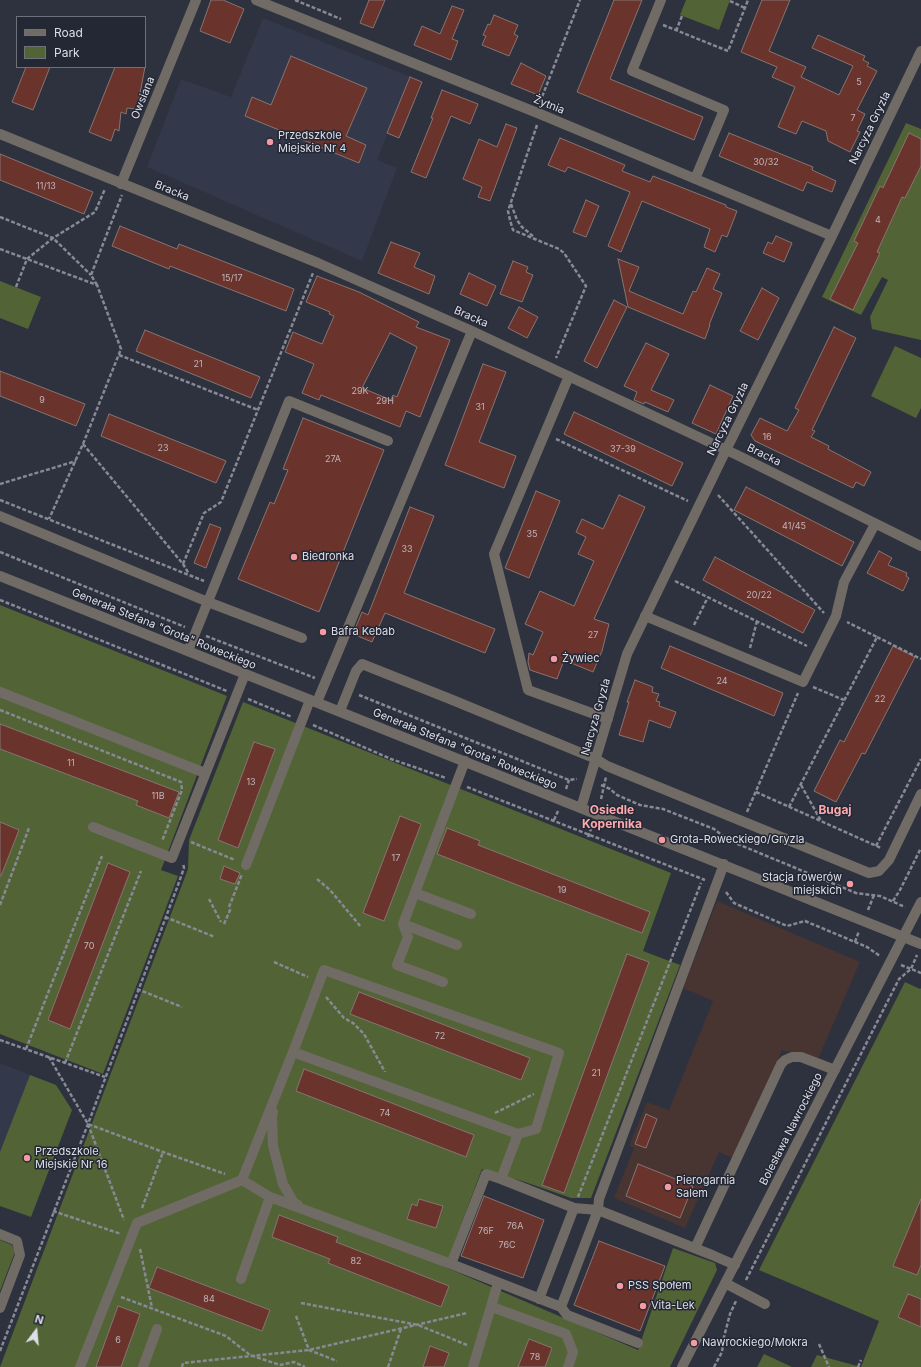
<!DOCTYPE html>
<meta charset="utf-8">
<style>
body{margin:0}
#map{position:relative;width:921px;height:1367px;overflow:hidden;background:#2e313e;font-family:Inter,sans-serif}
canvas{display:block}
.legend{position:absolute;left:16px;top:16px;width:130px;height:52px;box-sizing:border-box;background:#242734;border:1px solid #6e717c;margin:0;padding:5px 7px;list-style:none;font-size:12px;color:#dddfe8}
.legend li{display:flex;align-items:center;gap:8px;height:20px}
.legend b{width:20px;border:1px solid #6e717c}
.north{position:absolute;left:16px;top:1311px;width:40px;height:40px;-webkit-text-stroke:3px #242734;paint-order:stroke;rotate:16deg;font-size:11px;font-weight:700;line-height:16px;text-align:center;color:#dddfe8}
.north::after{content:'';display:block;margin:auto;width:14px;height:18px;background:#dddfe8;clip-path:polygon(50% 0,100% 100%,50% 72%,0 100%)}
</style>
<div id="map">
<canvas width="921" height="1367"></canvas>
<ul class="legend">
<li><b style="height:5px;background:#716b66"></b>Road</li>
<li><b style="height:11px;background:#526435"></b>Park</li>
</ul>
<div class="north">N</div>
</div>
<script>
const g = document.querySelector('canvas').getContext('2d');
g.lineJoin = 'round';
function fill(path, color) { g.fillStyle = color; g.fill(path, 'evenodd'); }
const poly = rows => new Path2D(rows.map(r => 'M' + r).join(''));
function strokePath(path, color, width, dash) { g.strokeStyle = color; g.lineWidth = width; g.lineCap = dash ? 'butt' : 'round'; g.setLineDash(dash || []); g.stroke(path); }
function label(font, color, halo, rows, align = 'center') {
  g.font = font + ' Inter,sans-serif'; g.lineWidth = 3; g.setLineDash([]); g.textBaseline = 'middle'; g.strokeStyle = halo; g.fillStyle = color; for (const [text, x, y, turn = 0] of rows) {
    g.save(); g.translate(x, y); g.rotate((+turn || 0) * Math.PI / 180); g.textAlign = isNaN(turn) ? turn : align; if (halo) g.strokeText(text, 0, 0); g.fillText(text, 0, 0); g.restore();
  }
}
const commercial = poly([
 [717,901,860,962,818,1059,782,1050,737,1160,719,1152,685,1228,614,1198,634,1148,629,1146,647,1102,669,1110,713,1001,683,988]
]);
const built = poly([
 [263,18,411,77,377,160,397,168,362,261,147,167,181,79,231,97],
 [0,1063,56,1085,72,1110,31,1217,0,1206]
]);
const green = poly([
 [686,0,730,0,719,30,680,15],
 [906,123,921,129,921,340,872,329,870,317,888,280,882,277,861,315,822,297],
 [0,281,41,297,28,329,0,318],
 [895,346,921,358,921,408,916,418,871,396],
 [0,605,227,696,161,870,178,876,103,1074,0,1034],
 [243,702,671,873,643,951,680,965,591,1198,571,1198,525,1182,482,1169,445,1267,638,1350,673,1248,715,1263,717,1270,670,1367,0,1367,188,869,189,840],
 [905,982,920,989,921,988,921,1367,811,1367,817,1355,861,1367,879,1321,759,1270],
 [30,1075,56,1085,72,1110,31,1217,0,1206,0,1152],
 [0,1240,12,1245,15,1252,0,1291],
 [764,1354,792,1367,757,1367]
]);
const building = poly([
 [211,0,223,0,244,9,230,43,200,31,211,0],
 [369,0,385,0,373,28,360,23,369,0],
 [614,0,642,0,610,79,703,117,694,140,577,92,614,0],
 [762,0,790,0,769,51,806,67,801,77,839,95,853,66,812,48,818,35,865,56,863,60,869,63,867,66,877,71,857,110,865,114,857,131,860,132,850,152,828,141,826,131,802,121,796,134,778,127,795,87,772,77,777,67,741,52,762,0],
 [452,6,464,10,452,39,458,41,451,60,414,45,422,26,440,34,452,6],
 [494,15,518,25,514,34,518,36,509,56,482,45,486,36,483,35,488,24,490,25,494,15],
 [291,56,367,88,346,136,366,145,359,163,245,116,252,97,271,105,291,56],
 [521,63,546,76,538,95,511,84,521,63],
 [26,67,50,67,33,110,12,102,26,67],
 [115,67,145,67,137,109,127,108,126,114,121,112,119,131,115,129,111,141,89,132,115,67],
 [410,77,422,82,399,138,387,133,410,77],
 [442,90,478,104,470,124,451,116,426,178,411,172,433,118,431,118,442,90],
 [506,124,517,128,490,201,478,197,482,187,463,179,479,139,497,147,506,124],
 [729,133,813,167,812,170,836,181,832,192,807,182,803,191,719,156,729,133],
 [909,133,921,139,921,166,905,198,902,197,877,252,880,253,853,310,830,299,858,243,854,241,880,186,883,188,909,133],
 [560,138,625,165,622,171,650,182,653,176,726,205,726,207,737,211,727,237,722,235,715,252,704,247,710,229,642,201,621,252,608,246,630,192,568,167,565,172,548,165,560,138],
 [0,154,93,192,84,214,0,180,0,154],
 [586,200,599,206,586,237,573,232,586,200],
 [120,226,177,249,179,244,294,289,286,311,170,266,169,269,112,246,120,226],
 [776,236,792,243,784,262,763,253,768,242,772,244,776,236],
 [391,242,420,253,414,267,435,276,429,294,378,273,391,242],
 [618,259,639,267,629,291,683,314,693,291,696,292,707,268,720,274,713,289,722,293,709,325,710,325,705,339,628,307,618,259],
 [513,261,528,267,526,272,533,275,522,302,500,294,513,261],
 [469,273,496,286,487,306,460,294,469,273],
 [317,276,359,292,419,322,416,327,450,340,420,417,406,411,400,427,321,395,319,400,302,393,314,364,285,352,293,332,322,344,334,316,329,314,330,312,306,302,317,276],
 [390,333,417,347,397,397,393,395,391,400,362,388,390,333],
 [762,288,779,298,758,340,740,331,762,288],
 [614,300,627,307,597,368,584,361,614,300],
 [519,307,538,317,527,338,508,328,519,307],
 [834,327,856,338,812,430,815,431,811,437,829,446,828,449,871,472,864,486,856,482,853,488,755,441,751,435,760,418,787,431,799,410,795,408,834,327],
 [145,330,260,377,251,398,136,351,145,330],
 [646,343,669,354,651,390,674,400,668,412,645,402,644,404,634,400,637,392,624,386,646,343],
 [483,364,506,372,479,442,516,456,504,488,445,465,483,364],
 [0,371,85,404,76,426,0,396,0,371],
 [710,385,733,396,716,434,692,423,710,385],
 [574,412,683,463,672,486,564,434,574,412],
 [109,414,226,461,216,483,101,436,109,414],
 [303,418,384,450,319,612,238,579,270,502,274,504,288,470,283,469,303,418],
 [746,487,854,542,842,566,734,510,746,487],
 [536,491,560,501,529,578,505,568,536,491],
 [619,495,645,507,594,619,609,624,602,651,593,672,564,660,557,679,530,670,528,662,529,653,533,655,543,632,525,624,540,591,574,606,594,561,578,554,586,537,576,532,582,519,603,529,619,495],
 [410,507,434,516,404,593,495,629,485,653,385,613,372,642,353,634,362,612,368,615,410,507],
 [210,524,221,528,206,568,194,563,210,524],
 [879,551,892,558,888,565,907,573,906,576,909,578,903,591,867,573,879,551],
 [715,557,815,610,803,633,703,580,715,557],
 [670,646,783,693,774,716,661,668,670,646],
 [893,646,915,657,865,754,862,753,836,802,814,791,840,740,844,742,893,646],
 [635,680,653,687,652,692,659,694,656,701,660,702,659,706,676,712,670,728,649,720,643,742,619,735,629,702,627,702,635,680],
 [0,724,179,792,169,818,136,805,138,801,0,749,0,724],
 [254,742,275,749,238,848,218,840,254,742],
 [400,816,421,824,384,921,363,913,400,816],
 [0,822,19,830,1,876,0,876,0,822],
 [447,828,480,841,478,845,650,912,642,933,437,854,447,828],
 [108,863,130,872,70,1029,48,1020,108,863],
 [224,866,240,873,235,884,220,879,224,866],
 [627,954,649,962,564,1193,542,1185,627,954],
 [359,992,530,1058,521,1080,350,1014,359,992],
 [304,1069,474,1135,466,1157,296,1091,304,1069],
 [646,1114,657,1119,646,1148,635,1144,646,1114],
 [638,1164,693,1186,680,1218,626,1196,638,1164],
 [484,1196,544,1220,523,1278,461,1256,484,1196],
 [419,1199,443,1206,436,1228,407,1219,412,1204,417,1206,419,1199],
 [921,1199,921,1265,917,1275,893,1266,921,1199],
 [279,1215,338,1237,336,1242,449,1286,441,1307,328,1263,330,1259,272,1237,279,1215],
 [599,1241,665,1266,640,1331,574,1305,599,1241],
 [157,1267,270,1310,262,1331,149,1288,157,1267],
 [908,1294,921,1299,921,1327,898,1317,908,1294],
 [118,1306,140,1314,121,1367,96,1367,118,1306],
 [529,1339,552,1348,545,1367,518,1367,529,1339],
 [430,1346,449,1353,444,1367,423,1367,430,1346]
]);
const path = poly([
 [295,0,341,19],
 [730,1,745,8],
 [663,25,728,51,748,0],
 [676,31,682,16],
 [540,102,580,0],
 [537,125,508,211,510,220,513,230,559,249,564,253,586,286,556,358],
 [511,204,517,220,522,227,534,237],
 [0,217,53,238,95,212,105,189],
 [0,249,97,285,121,349,83,444,49,519],
 [97,285,91,275,122,195],
 [16,287,27,259,53,238,91,275],
 [119,355,258,410],
 [556,439,688,501],
 [83,444,183,564,189,574],
 [0,484,76,461],
 [718,495,824,613],
 [0,500,204,581],
 [0,552,185,627],
 [183,564,204,513,221,502,313,273],
 [675,581,807,646],
 [0,600,227,691],
 [694,625,708,597],
 [206,636,315,678],
 [877,637,921,659],
 [750,648,757,621],
 [813,687,844,700],
 [359,695,569,780,577,779],
 [248,699,292,717],
 [0,710,181,782,182,790,162,841],
 [313,725,391,759,446,778],
 [601,785,610,789,617,795,640,805,663,809,714,829,728,840,856,893,880,896,905,907],
 [801,785,821,821],
 [467,787,705,880],
 [566,789,569,780],
 [756,792,881,848],
 [601,799,606,777],
 [789,807,877,637,847,622],
 [747,812,798,693],
 [554,820,558,811],
 [588,837,592,826],
 [191,842,235,860],
 [876,846,921,759],
 [317,879,330,890,361,927],
 [726,892,734,903,787,926,805,921,867,947,880,956],
 [209,899,221,922],
 [893,901,900,890,921,848],
 [0,905,29,828],
 [229,907,242,874],
 [868,910,874,895],
 [165,917,215,937],
 [224,924,231,908],
 [855,942,859,931],
 [274,962,308,977],
 [901,965,921,973],
 [137,989,182,1007],
 [326,997,344,1018,353,1023,364,1034,385,1072],
 [0,1040,105,1077],
 [26,1049,102,856],
 [49,1057,88,1124,163,1152,225,1174],
 [65,1063,141,871],
 [495,1113,534,1094],
 [88,1124,124,1220],
 [578,1197,701,883],
 [142,1208,163,1152],
 [53,1211,121,1234],
 [140,1249,152,1308],
 [746,1280,899,979,911,969,917,955],
 [121,1297,226,1336,250,1355,280,1365,294,1362,305,1367],
 [301,1303,418,1325,467,1345],
 [296,1316,309,1350,337,1361],
 [819,1344,829,1367],
 [0,1351,88,1124,178,885,184,868,183,863],
 [182,1367,183,1363,309,1350,467,1313],
 [388,1367,401,1329],
 [714,1367,722,1352,724,1337,730,1314,736,1301],
 [858,1367,861,1360]
]);
const minor = poly([
 [256,0,540,114,832,236],
 [661,0,632,71,724,110,695,179],
 [0,134,318,263,472,331,737,455,921,546],
 [121,184,196,0],
 [569,376,494,554,528,690,608,719],
 [0,516,208,602,302,638],
 [0,576,921,944],
 [645,616,803,682,836,616,844,582,875,524],
 [188,651,289,401,388,441],
 [0,692,205,773],
 [317,702,472,331],
 [340,711,356,671,362,664,450,699,596,759,607,766,869,873,879,871,889,860,921,794],
 [581,808,627,654,726,450,832,236,921,51],
 [93,827,172,858,245,674],
 [246,865,310,700],
 [415,893,471,914],
 [403,924,457,945],
 [443,982,397,965,408,937,403,924,465,761],
 [293,1052,518,1134],
 [273,1112,272,1117,273,1146,283,1184,294,1203,298,1205],
 [501,1179,574,1208,598,1210,712,1255,735,1265],
 [242,1180,293,1052,324,970,559,1053,536,1129,518,1134,501,1179,486,1174,451,1264],
 [0,1234,17,1241,20,1255,0,1308],
 [695,1248,781,1064,785,1060,792,1057,801,1057,835,1070],
 [241,1279,270,1197],
 [725,1283,765,1304],
 [539,1299,574,1208],
 [492,1307,566,1334,573,1352,568,1367],
 [561,1307,598,1210,599,1199,724,864],
 [80,1367,137,1223,242,1180,270,1197,451,1264,561,1307,567,1315,638,1343],
 [143,1367,157,1329],
 [473,1367,498,1283],
 [682,1367,921,902]
]);
const markers = [
 [270,142,4,"#f49aa1"],
 [294,557,4,"#f49aa1"],
 [323,632,4,"#f49aa1"],
 [554,659,4,"#f49aa1"],
 [662,840,4,"#f49aa1"],
 [850,884,4,"#f49aa1"],
 [27,1158,4,"#f49aa1"],
 [668,1187,4,"#f49aa1"],
 [620,1286,4,"#f49aa1"],
 [643,1306,4,"#f49aa1"],
 [694,1343,4,"#f49aa1"]
];
const numberNames = [
 ["5",859,82],
 ["7",853,118],
 ["30/32",766,162],
 ["11/13",46,186],
 ["4",878,220],
 ["15/17",232,278],
 ["21",198,364],
 ["29K",360,391],
 ["9",42,400],
 ["29H",385,401],
 ["31",480,407],
 ["16",767,437],
 ["23",163,448],
 ["37-39",623,449],
 ["27A",333,459],
 ["41/45",794,526],
 ["35",532,534],
 ["33",407,549],
 ["20/22",759,595],
 ["27",593,635],
 ["24",722,681],
 ["22",880,699],
 ["11",71,763],
 ["13",251,782],
 ["11B",158,796],
 ["17",396,858],
 ["19",562,890],
 ["70",89,946],
 ["72",440,1036],
 ["21",596,1073],
 ["74",385,1113],
 ["76A",515,1226],
 ["76F",486,1231],
 ["76C",507,1245],
 ["82",356,1261],
 ["84",209,1299],
 ["6",118,1340],
 ["78",535,1357]
];
const streetNames = [
 ["Owsiana",143,98,-68],
 ["Żytnia",549,105,22],
 ["Narcyza Gryzla",870,128,-64],
 ["Bracka",172,191,22],
 ["Bracka",471,317,24],
 ["Narcyza Gryzla",728,419,-64],
 ["Bracka",764,455,26],
 ["Generała Stefana \"Grota\" Roweckiego",164,629,22],
 ["Narcyza Gryzla",596,717,-74],
 ["Generała Stefana \"Grota\" Roweckiego",465,749,22],
 ["Bolesława Nawrockiego",791,1129,-63]
];
const poiNames = [
 ["Przedszkole",278,136],
 ["Miejskie Nr 4",278,149],
 ["Biedronka",302,557],
 ["Bafra Kebab",331,632],
 ["Żywiec",562,659],
 ["Grota-Roweckiego/Gryzla",670,840],
 ["Stacja rowerów",842,878,"right"],
 ["miejskich",842,891,"right"],
 ["Przedszkole",35,1152],
 ["Miejskie Nr 16",35,1165],
 ["Pierogarnia",676,1181],
 ["Salem",676,1194],
 ["PSS Społem",628,1286],
 ["Vita-Lek",651,1306],
 ["Nawrockiego/Mokra",702,1343]
];
const neighbourhoodNames = [
 ["Osiedle",612,810],
 ["Kopernika",612,824],
 ["Bugaj",835,810]
];
fill(commercial, '#483431');
fill(built, '#33384b');
fill(green, '#526435');
fill(building, '#6a342d');
strokePath(building, '#877471', 1);
strokePath(path, '#878994', 2.5, [4, 2]);
strokePath(minor, '#716b66', 10);
for (const [x, y, r, color] of markers) { const dot = new Path2D(); dot.arc(x, y, r, 0, 2 * Math.PI); g.fillStyle = color; g.fill(dot); strokePath(dot, '#242734', 1.5); }
label('9px', '#c0b4b9', null, numberNames);
label('11px', '#dddfe8', '#242734', streetNames);
label('11px', '#dddfe8', '#242734', poiNames, 'left');
label('bold 12px', '#fca8ad', '#242734', neighbourhoodNames);
</script>
